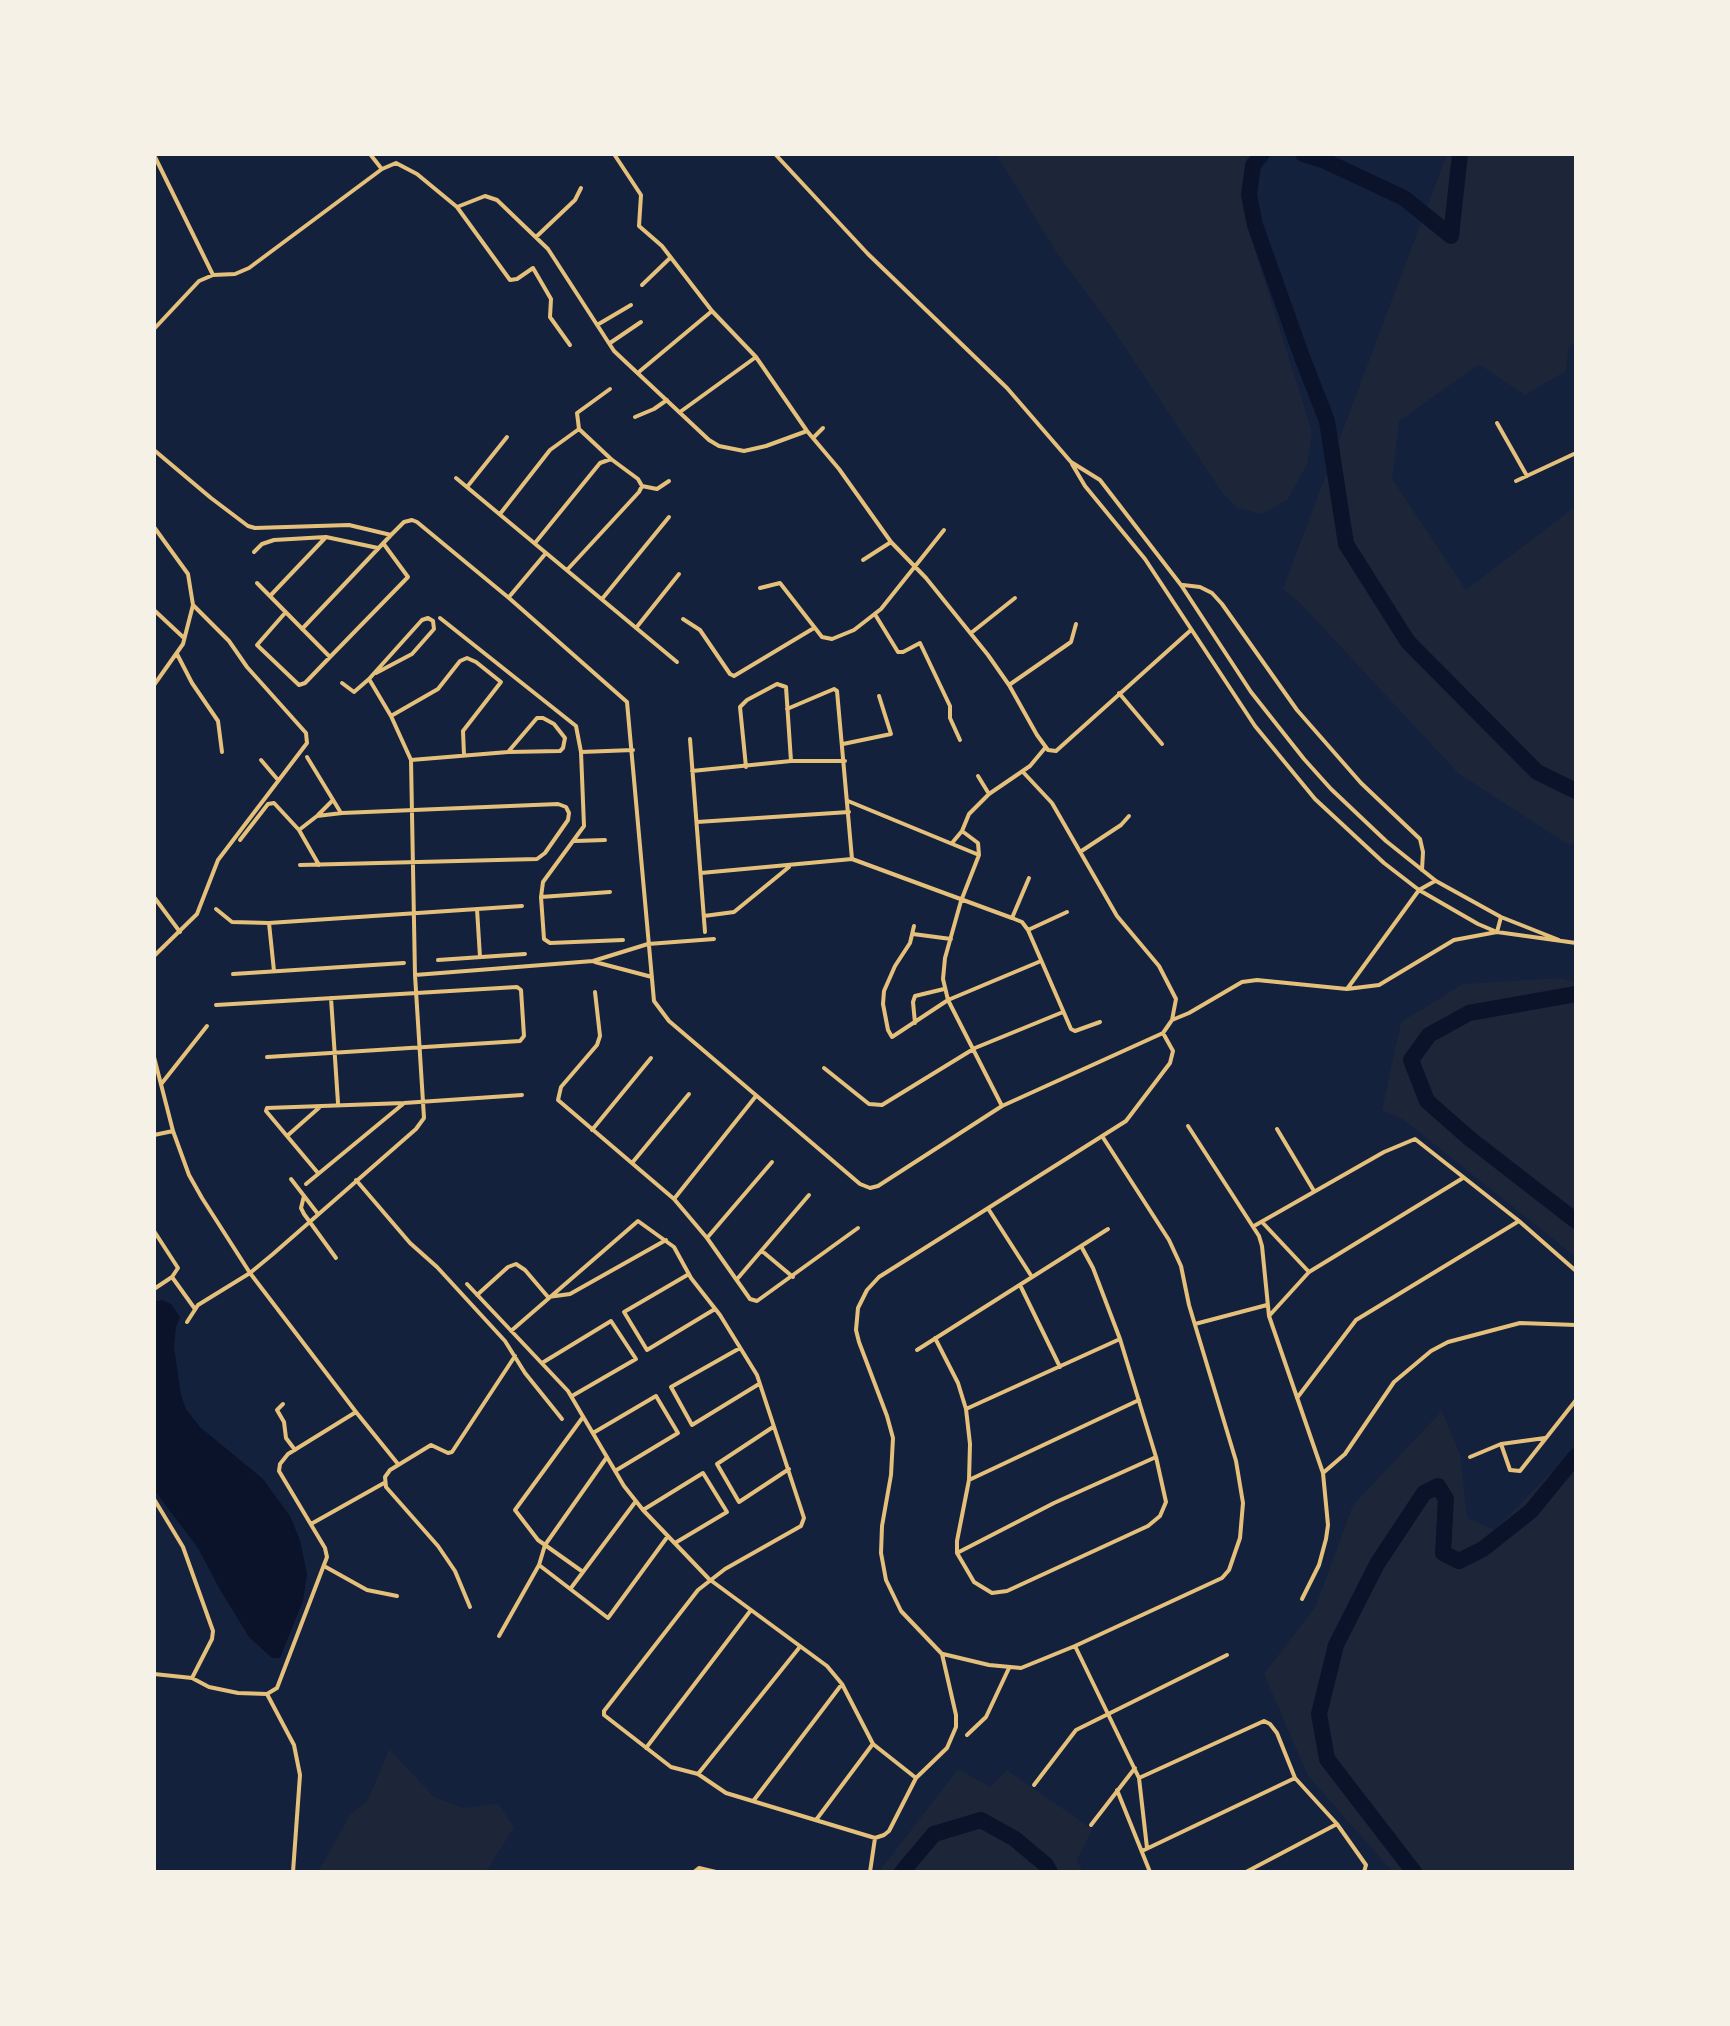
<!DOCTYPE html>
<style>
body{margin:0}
#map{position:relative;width:1730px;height:2026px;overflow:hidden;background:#14213d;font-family:"Open Sans",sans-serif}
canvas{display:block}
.frame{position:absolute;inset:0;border:156px solid #f6f1e7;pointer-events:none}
</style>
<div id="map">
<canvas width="1730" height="2026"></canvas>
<div class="frame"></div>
</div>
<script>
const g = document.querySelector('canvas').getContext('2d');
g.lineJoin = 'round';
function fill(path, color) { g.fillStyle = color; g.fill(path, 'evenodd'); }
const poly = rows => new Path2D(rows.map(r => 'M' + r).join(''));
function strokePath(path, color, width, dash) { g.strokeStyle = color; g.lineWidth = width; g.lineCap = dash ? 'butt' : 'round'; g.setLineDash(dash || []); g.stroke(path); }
const green = poly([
 [996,154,1251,154,1244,189,1254,247,1312,432,1307,465,1287,500,1262,514,1238,508,1224,495,1112,328,1055,250],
 [1447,154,1576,154,1576,343,1569,346,1566,371,1525,395,1479,364,1399,421,1392,479,1466,590,1576,506,1576,841,1569,845,1458,773,1302,605,1283,589],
 [1559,978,1576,982,1576,1257,1404,1120,1382,1110,1401,1022,1463,984],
 [1442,1411,1460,1454,1467,1518,1495,1530,1576,1446,1576,1872,1393,1872,1308,1776,1264,1674,1316,1606,1353,1505],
 [389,1749,434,1797,463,1808,498,1804,514,1827,486,1872,318,1872,350,1815,368,1800],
 [958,1769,990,1787,1007,1770,1092,1829,1077,1861,1083,1872,879,1872]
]);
const water = poly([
 [162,1300,171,1304,180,1317,176,1327,174,1347,181,1395,186,1409,200,1427,263,1479,290,1516,300,1540,307,1574,303,1601,280,1658,272,1658,249,1637,219,1588,198,1548,154,1490,154,1302]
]);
const river = poly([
 [1262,154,1253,165,1249,195,1255,225,1302,357,1327,421,1346,544,1408,642,1537,772,1576,791],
 [1303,154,1325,161,1404,198,1451,236,1460,154],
 [1576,994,1469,1013,1429,1035,1411,1060,1427,1101,1469,1138,1576,1221],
 [902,1872,934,1834,981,1820,1015,1839,1046,1865,1050,1872],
 [1414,1872,1327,1759,1319,1714,1336,1645,1377,1564,1424,1493,1438,1486,1446,1499,1443,1553,1459,1561,1483,1549,1531,1511,1576,1456]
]);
const minor = poly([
 [370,154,381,168],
 [614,154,641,195,639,226,662,246,712,311,756,357,807,431],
 [775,154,868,254,1007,388,1071,462,1100,480,1181,585,1251,692,1304,759,1331,789,1386,841,1436,881,1501,917,1559,940],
 [154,155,213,275],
 [457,207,510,280,517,279,533,268,551,299,550,317,570,345],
 [536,237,575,200,581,188],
 [642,285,669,259],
 [597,325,631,305],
 [154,329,199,281,213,275,235,274,249,268,382,169,396,163,417,174,457,207,485,196,497,200,548,249,614,351,709,440,719,446,744,451,766,446,807,431,839,469,891,542,926,578,988,655,1009,685,1037,735,1048,750,1056,751,1191,630],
 [610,343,641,322],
 [640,371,712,311],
 [680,412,756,357],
 [635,417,654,409,667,400],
 [1497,423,1527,476],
 [579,429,577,413,610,389],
 [814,437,823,428],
 [154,450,211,498,248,526,255,528,349,525,391,535],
 [1072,464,1085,486,1145,559,1255,726,1315,799,1384,863,1419,890,1478,924,1497,932,1576,943],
 [456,478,677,662],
 [1516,481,1576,453],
 [642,486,657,489,669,481],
 [467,487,507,437],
 [500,514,550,450,579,429,611,459],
 [154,527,188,574,193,605,183,644,154,685],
 [535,543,600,463,611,459,638,479,642,486,639,492,567,570],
 [254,552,262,544,274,540,326,537,378,548],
 [863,560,891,542],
 [257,583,330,657],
 [1183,585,1200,587,1212,593,1222,604,1297,710,1361,783,1420,839,1423,852,1422,870],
 [760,588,780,583,822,637,832,639,854,630,881,609,944,530],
 [270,596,326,537],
 [509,597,546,553],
 [602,599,669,517],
 [154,610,184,638],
 [285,613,257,645,299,685,305,683,330,657,408,577,383,543],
 [876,616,898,652,903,652,920,643,950,706,950,718,960,740],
 [440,618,576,726,581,752,584,826,543,882,541,897,544,939,550,943,623,940],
 [683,619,700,630,730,674,734,676,814,628],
 [636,628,679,574],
 [302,629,391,535,404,522,412,520,417,522,509,598,627,702,654,1001,669,1021,860,1184,870,1188,878,1186,1002,1106,1163,1033,1172,1020,1189,1013,1242,982,1257,980,1347,989,1379,985,1454,940,1497,932,1501,917],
 [971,633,1015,598],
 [177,654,192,683,218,721,222,752],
 [342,683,354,692,369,679],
 [1009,685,1071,642,1076,624],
 [1119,693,1162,744],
 [787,709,834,689,837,691,852,859],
 [391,716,438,689,460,661,467,658,476,662,501,682,463,731,464,755],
 [690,739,705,932],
 [843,744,891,734,879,696],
 [581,752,633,750],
 [307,757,341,813],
 [261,760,278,780],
 [411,760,508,752,560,751,563,748,565,738,554,724,543,718,537,718,508,752],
 [746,767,740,707,747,700,777,684,786,687,791,761],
 [692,771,791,761,845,761],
 [1023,772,1052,803,1117,916,1159,966,1176,999,1172,1020],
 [978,776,989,794],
 [848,801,979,855,961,901,945,958,943,979,948,1000,1002,1106],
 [318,815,332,801],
 [697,822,849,812],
 [299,830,317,816,342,813,558,804,566,807,569,813,568,820,545,853,537,859,300,865],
 [240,840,268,804,274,803,299,830,319,865],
 [575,841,605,840],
 [952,843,962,831],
 [1080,852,1121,825,1129,816],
 [979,855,978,843,962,831,969,814,989,794,1030,766,1045,748],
 [701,873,852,859,1012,918,1022,922,1028,930,1071,1029,1075,1031,1100,1022],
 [154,897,180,932],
 [541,897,610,892],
 [216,909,232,922,269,923,522,906],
 [477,909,480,957],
 [704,916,734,912,789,867],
 [1012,918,1029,878],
 [269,923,274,971],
 [914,926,910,943,895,966,884,991,883,1004,888,1030,892,1037,948,1000,1041,961],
 [1028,930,1067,912],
 [913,934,951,939],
 [154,956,197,914,218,860,307,743,306,733,247,667,229,641,193,605],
 [438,960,525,954],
 [595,962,652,977],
 [233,974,404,963],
 [415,975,593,961,648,944,714,939],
 [1347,989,1419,890,1435,881],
 [595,992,600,1036,597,1045,561,1087,558,1100,674,1199,707,1238,750,1299,757,1301,858,1228],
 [331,998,338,1103],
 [216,1005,517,987,521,990,524,1036,520,1041,267,1057],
 [915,1023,913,1002,915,996,944,989],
 [154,1057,173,1131,189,1175,202,1198,250,1273,356,1412,288,1454,280,1464,279,1471,325,1548,327,1557,277,1688,267,1694,238,1693,209,1687,192,1678,154,1674],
 [824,1068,869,1104,882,1105,975,1048,1063,1012],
 [162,1083,207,1026],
 [1188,1126,1259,1236,1262,1246,1269,1316,1323,1473,1328,1525,1326,1539,1319,1565,1302,1599],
 [1277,1129,1314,1191],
 [592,1130,651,1058],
 [154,1135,173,1131],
 [287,1136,321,1106],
 [632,1163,689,1094],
 [318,1173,266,1111,267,1108,404,1103,522,1095],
 [291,1179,318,1214],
 [356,1180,410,1243,437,1267,505,1341,525,1373,562,1419],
 [306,1184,403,1104],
 [304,1196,301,1208,304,1214,336,1258],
 [674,1199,756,1096],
 [989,1210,1032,1277],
 [1262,1222,1309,1272],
 [1254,1226,1384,1152,1415,1139,1519,1221,1576,1271],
 [154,1231,178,1268,172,1277,154,1289],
 [707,1238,772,1162],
 [762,1251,793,1277],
 [689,1274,624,1312,647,1350,715,1309],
 [172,1277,195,1309],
 [738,1278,809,1195],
 [467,1284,568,1391,624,1486,643,1510,709,1579,827,1666,842,1684,873,1744,916,1778],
 [1020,1285,1060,1367],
 [477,1295,508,1267,516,1264,525,1270,548,1297,570,1294,666,1240],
 [1269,1316,1309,1272,1463,1178],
 [187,1322,198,1305,250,1273,273,1254,416,1129,424,1118,415,975,411,760,391,716,369,679,422,620,428,618,433,621,434,629,412,654,376,673],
 [1195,1324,1267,1305],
 [511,1331,638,1221,674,1247,691,1278,720,1315,757,1375,804,1518,801,1526,725,1569,698,1590,604,1711,604,1715,671,1767,698,1774,726,1793,875,1838,884,1835,889,1831,916,1778,947,1748,956,1727,956,1715,942,1654,901,1611,886,1580,881,1553,882,1526,891,1475,893,1438,887,1416,859,1342,856,1330,858,1308,867,1290,879,1277,1126,1121,1170,1063,1173,1051,1163,1033],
 [935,1338,958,1383,966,1409,970,1444,969,1480,957,1541,957,1553,974,1582,992,1593,1007,1591,1148,1526,1160,1516,1166,1502,1156,1457,1120,1339,1093,1268,1081,1246],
 [740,1348,671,1387,692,1425,759,1384],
 [917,1350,1108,1229],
 [542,1363,611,1321,636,1359,572,1396],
 [1297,1398,1356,1320,1519,1221],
 [283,1404,277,1410,284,1422,286,1438,295,1450],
 [966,1409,1120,1339],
 [356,1412,398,1464],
 [773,1427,717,1464,739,1502,789,1469],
 [593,1433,656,1396,678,1433,615,1471],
 [1501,1444,1510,1470,1520,1471,1576,1400],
 [1470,1457,1501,1444,1545,1438],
 [1323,1473,1345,1454,1394,1382,1431,1351,1448,1342,1520,1323,1576,1325],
 [969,1480,1139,1400],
 [154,1499,183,1547,213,1631,212,1639,192,1678],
 [643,1510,703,1473,727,1512,675,1543],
 [311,1524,384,1483],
 [957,1553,1054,1503,1156,1457],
 [539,1565,545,1545,607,1457],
 [324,1566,367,1590,397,1596],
 [583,1572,538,1540,515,1510,583,1417],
 [571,1588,636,1501],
 [470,1607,455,1571,438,1546,386,1487,385,1477,390,1470,431,1445,448,1453,452,1452,515,1356],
 [499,1636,539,1565,608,1618,668,1536],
 [1075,1646,1139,1778,1147,1848],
 [943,1654,989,1665,1021,1668,1075,1646,1222,1578,1229,1570,1240,1538,1243,1503,1236,1461,1189,1305,1181,1266,1169,1240,1102,1136],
 [267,1694,294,1745,300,1775,293,1872],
 [967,1735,986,1717,1009,1668],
 [646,1748,751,1610],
 [698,1774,799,1648],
 [1139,1778,1264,1721,1270,1724,1277,1733,1295,1778,1337,1824,1366,1865,1364,1872],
 [1034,1785,1076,1730,1227,1655],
 [1117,1790,1150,1872],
 [754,1800,842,1684],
 [816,1820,872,1745],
 [1091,1825,1135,1768],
 [1142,1851,1295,1778],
 [694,1872,699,1868,716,1872],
 [870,1872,875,1838],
 [1246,1872,1337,1824]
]);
fill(green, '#1d2539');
fill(water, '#0b132b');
strokePath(river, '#0b132b', 16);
strokePath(minor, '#e5c07b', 4);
</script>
